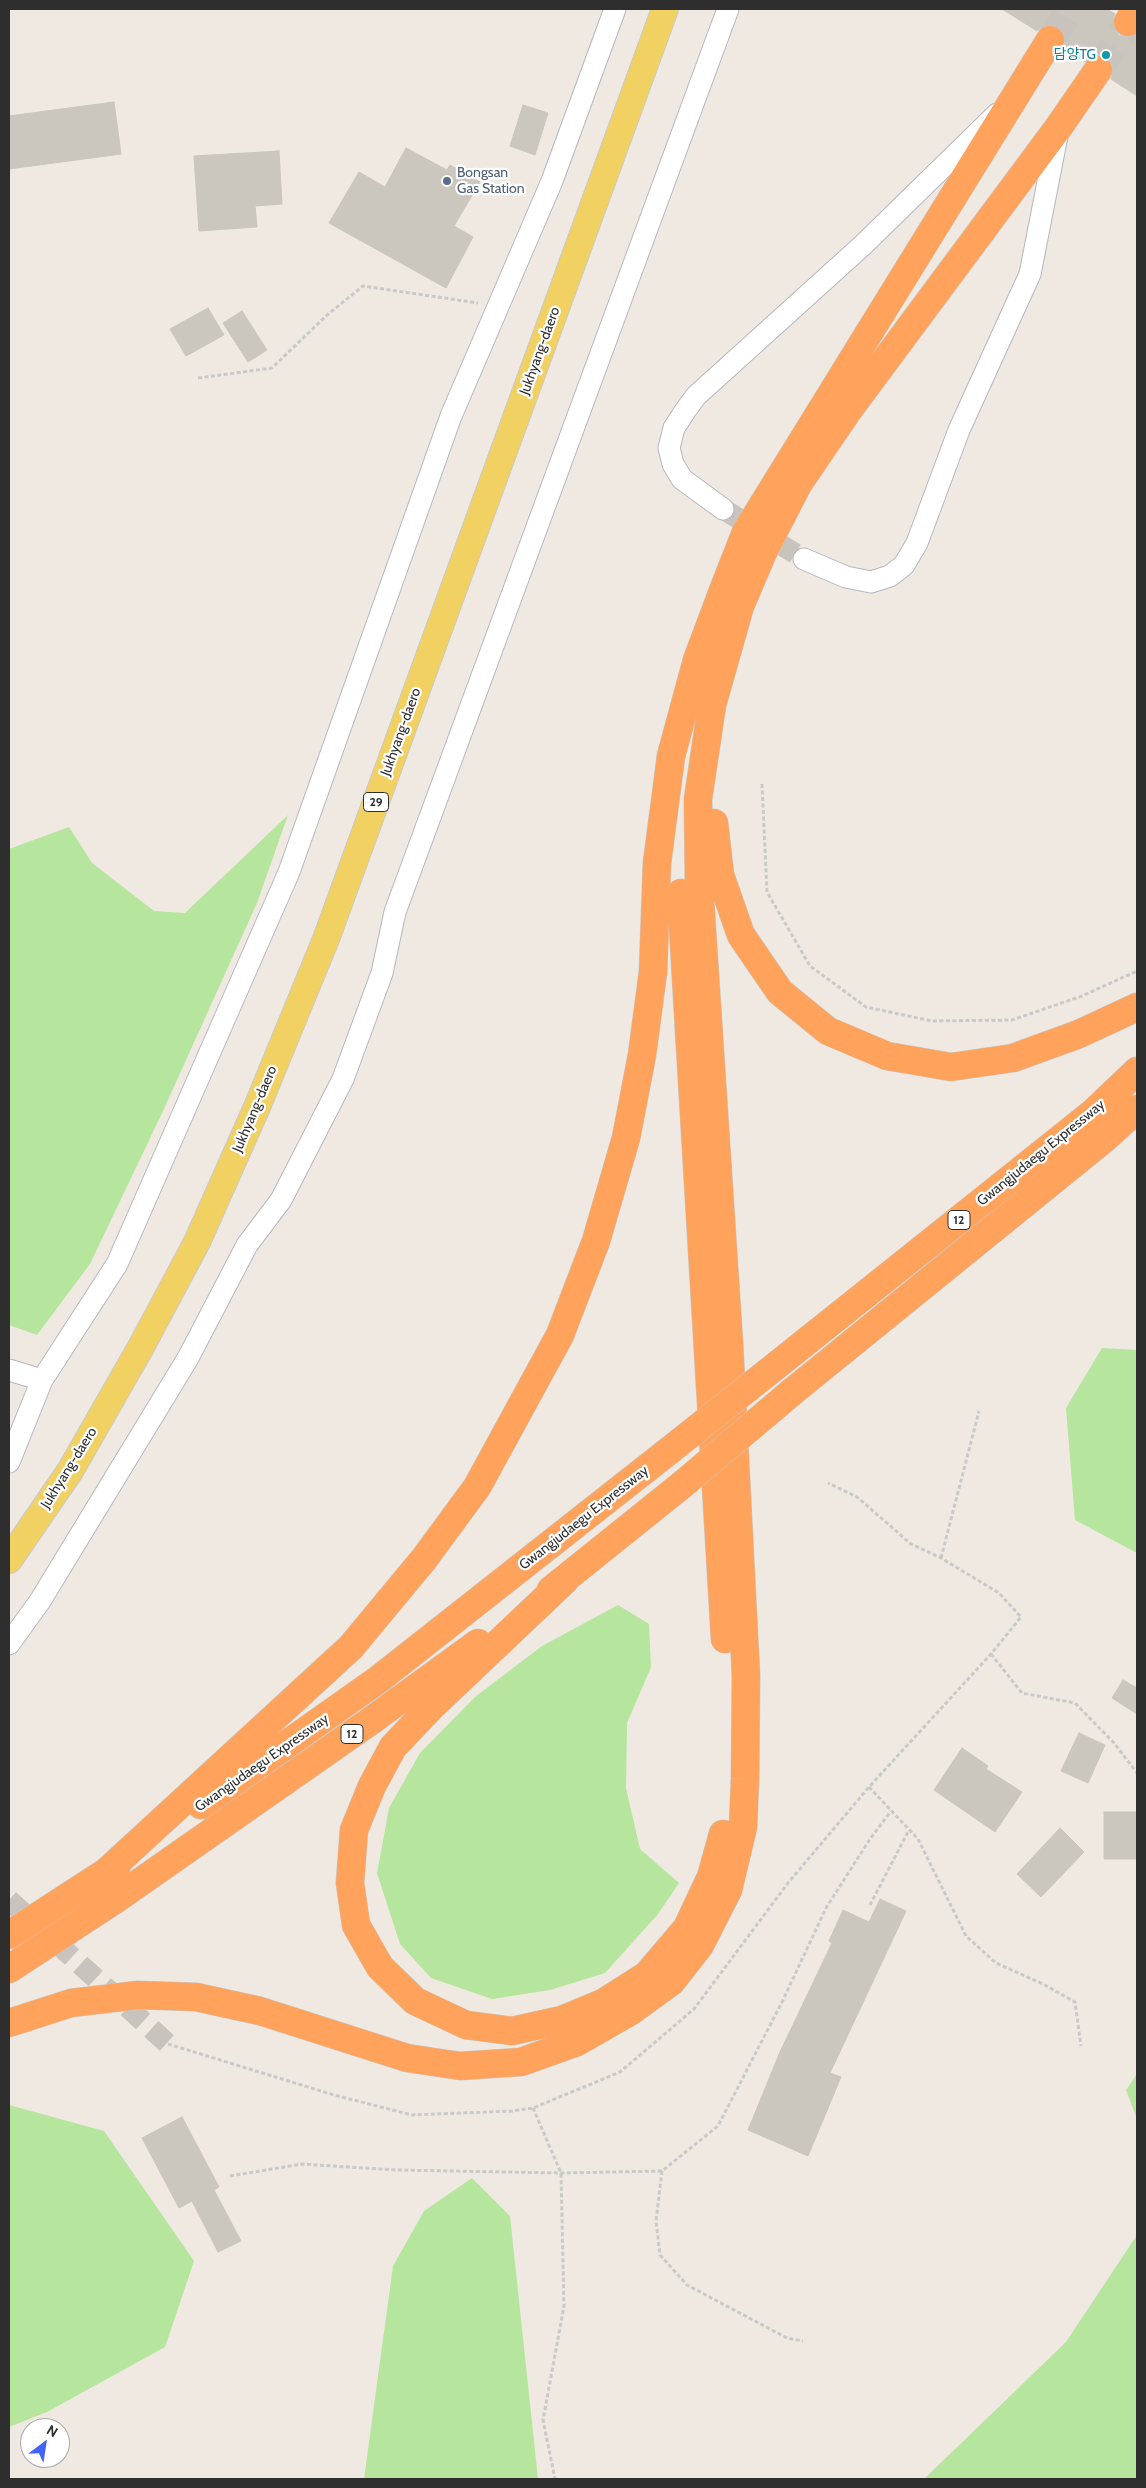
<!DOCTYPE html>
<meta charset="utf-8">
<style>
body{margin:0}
#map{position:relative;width:1146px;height:2488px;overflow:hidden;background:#efe9e1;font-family:Cabin,sans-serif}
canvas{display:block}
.frame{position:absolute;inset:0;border:10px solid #2e2e2e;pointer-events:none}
.north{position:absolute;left:20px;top:2418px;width:50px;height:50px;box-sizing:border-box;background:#fff;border:1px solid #ababab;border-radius:50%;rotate:31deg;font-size:14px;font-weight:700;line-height:20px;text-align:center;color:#2e2e2e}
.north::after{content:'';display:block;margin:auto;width:18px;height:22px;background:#4264fb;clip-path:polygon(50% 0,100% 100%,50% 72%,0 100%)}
</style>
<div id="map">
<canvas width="1146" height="2488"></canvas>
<div class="frame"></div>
<div class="north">N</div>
</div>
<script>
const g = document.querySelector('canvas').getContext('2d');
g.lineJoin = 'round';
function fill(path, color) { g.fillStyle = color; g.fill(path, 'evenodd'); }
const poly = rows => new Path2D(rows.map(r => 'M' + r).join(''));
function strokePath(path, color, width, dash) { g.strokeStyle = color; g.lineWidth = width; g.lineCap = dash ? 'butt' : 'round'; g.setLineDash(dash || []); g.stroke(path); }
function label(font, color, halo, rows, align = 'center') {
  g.font = font + ' Cabin,"Noto Sans KR",sans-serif'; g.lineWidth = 4.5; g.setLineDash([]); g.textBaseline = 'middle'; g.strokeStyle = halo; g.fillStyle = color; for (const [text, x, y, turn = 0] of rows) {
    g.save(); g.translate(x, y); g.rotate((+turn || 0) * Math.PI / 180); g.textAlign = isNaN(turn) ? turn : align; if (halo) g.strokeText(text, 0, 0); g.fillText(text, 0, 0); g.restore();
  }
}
const green = poly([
 [288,815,257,903,163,1111,90,1264,37,1335,9,1325,9,849,69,827,92,863,154,911,185,913],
 [1102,1348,1137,1350,1137,1553,1075,1520,1066,1408],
 [618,1605,649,1624,651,1667,627,1723,626,1788,640,1849,679,1883,658,1914,605,1973,550,1990,492,1999,431,1978,400,1944,377,1873,389,1808,420,1753,475,1697,542,1646],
 [1137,2074,1137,2119,1126,2090],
 [9,2105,104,2131,194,2261,165,2347,47,2412,9,2427],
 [472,2178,510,2216,538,2479,364,2479,393,2266,424,2211],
 [1137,2235,1137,2479,924,2479,1066,2342]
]);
const building = poly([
 [1002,9,1107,9,1115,14,1112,22,1114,29,1119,35,1128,38,1137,34,1137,96,1111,79,1113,72,1112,64,1106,57,1100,55,1092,56,1085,62,1063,48,1066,40,1064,33,1059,27,1050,24,1043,26,1037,31,1002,9],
 [114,102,121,154,9,169,9,116,114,102],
 [523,105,548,113,535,155,510,146,523,105],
 [406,148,447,170,450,165,480,182,454,226,473,237,446,288,329,223,359,172,385,187,406,148],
 [279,151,282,204,255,206,257,227,199,231,194,156,279,151],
 [208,308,224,335,186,356,170,329,208,308],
 [242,311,267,350,248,362,223,323,242,311],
 [1123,1680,1137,1688,1137,1714,1112,1698,1123,1680],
 [1079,1733,1105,1745,1088,1783,1061,1771,1079,1733],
 [962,1748,988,1766,986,1769,1022,1792,995,1832,934,1790,962,1748],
 [1104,1812,1137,1812,1137,1859,1104,1859,1104,1812],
 [1060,1828,1084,1852,1041,1897,1017,1874,1060,1828],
 [880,1899,906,1911,830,2073,841,2077,808,2156,748,2130,780,2052,832,1943,829,1941,843,1910,869,1922,880,1899],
 [182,2117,219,2187,214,2190,241,2241,218,2252,192,2201,179,2208,142,2138,182,2117]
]);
const minorTunnel = poly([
 [723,509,804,559],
 [9,1900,168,2044]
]);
const highwayTunnel = poly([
 [1050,40,1071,9],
 [1098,70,1128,22]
]);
const path = poly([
 [198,378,272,368,327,315,363,286,478,303],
 [762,784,767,892,810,966,866,1007,932,1021,1012,1020,1082,996,1137,971],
 [941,1558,979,1411],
 [991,1654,1022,1693,1075,1703,1114,1743,1137,1773],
 [869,1787,918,1839,966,1936,996,1963,1043,1984,1075,2002,1081,2046],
 [870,1905,909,1830],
 [168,2044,334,2095,412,2115,512,2111,533,2108,620,2072,694,2009,788,1883,869,1787,991,1654,1021,1617,999,1593,941,1558,911,1544,857,1497,828,1483],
 [533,2108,561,2173,564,2306,543,2420,555,2479],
 [662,2171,656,2221,660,2255,687,2285,787,2338,803,2341],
 [230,2176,302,2164,396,2170,561,2173,662,2171,718,2126,783,2000,826,1908,870,1839,891,1811]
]);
const minor = poly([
 [723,509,682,479,673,464,669,448,674,428,685,411,696,396,863,245,997,114],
 [804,559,846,577,871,582,890,576,904,565,917,543,959,430,1030,274,1058,131],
 [9,1370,42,1380],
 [9,1462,42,1380,117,1264,289,872,451,416,552,181,615,9],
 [9,1644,40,1601,188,1358,247,1245,281,1200,343,1079,382,973,395,912,728,9]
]);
const major = poly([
 [9,1560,70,1471,141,1347,197,1242,257,1107,326,939,665,9]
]);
const highway = poly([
 [1128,22,1136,9],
 [714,823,720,875,741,935,780,992,828,1031,887,1056,951,1067,1013,1058,1079,1034,1137,1007],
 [681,893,725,1639],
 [777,1365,1094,1112,1137,1071],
 [792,1392,1104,1139,1137,1109],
 [565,1580,431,1707,393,1747,372,1786,354,1830,350,1883,356,1925,380,1967,415,2001,466,2025,512,2031,562,2020,603,2003,647,1975,687,1928,711,1877,723,1834],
 [551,1590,683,1484],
 [201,1805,379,1679,670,1450],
 [103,1875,351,1647,424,1559,477,1487,560,1335,596,1241,626,1138,642,1055,653,972,657,863,671,756,697,660,724,588,746,532,1050,40],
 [9,1935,117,1865],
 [9,1969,116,1899,372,1720,478,1643],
 [9,2023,71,2003,138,1995,196,1997,260,2011,407,2058,460,2066,521,2062,577,2042,631,2011,671,1982,700,1945,728,1890,743,1827,745,1779,746,1676,729,1343,699,885,698,799,712,705,740,606,763,552,798,484,847,412,1058,128,1098,70]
]);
const highwayBridge = poly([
 [670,1450,777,1365],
 [683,1484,792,1392]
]);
const markers = [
 [1106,55,5,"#0f9aa8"],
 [447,181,5,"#5c6f8a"]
];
const shields = [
 [376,802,25],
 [959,1220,22],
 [352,1734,22]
];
const shieldNames = [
 ["29",376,802],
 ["12",959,1220],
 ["12",352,1734]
];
const cultureNames = [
 ["담양TG",1096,55]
];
const serviceNames = [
 ["Bongsan",457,173],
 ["Gas Station",457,189]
];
const streetNames = [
 ["Jukhyang-daero",540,351,-70],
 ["Jukhyang-daero",401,732,-70],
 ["Jukhyang-daero",255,1109,-67],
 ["Gwangjudaegu Expressway",1041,1153,-39],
 ["Jukhyang-daero",69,1468,-58],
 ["Gwangjudaegu Expressway",584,1518,-38],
 ["Gwangjudaegu Expressway",262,1763,-35]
];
fill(green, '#b6e59e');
fill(building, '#cbc7bf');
strokePath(building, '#cbc5ba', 1);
strokePath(minorTunnel, '#c8c4bd', 21, [21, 11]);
strokePath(highwayTunnel, '#c8c4bd', 28, [28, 14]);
strokePath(minor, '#b4b7c1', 23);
strokePath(major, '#c9c9c9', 28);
strokePath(highway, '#c9c9c9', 29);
strokePath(path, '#c9c9c9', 3, [4, 2.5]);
strokePath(minor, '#fff', 21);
strokePath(major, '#f2d163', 26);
strokePath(highway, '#ffa35c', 28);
strokePath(highwayBridge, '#c9c9c9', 29, []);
strokePath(highwayBridge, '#ffa35c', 28);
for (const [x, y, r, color] of markers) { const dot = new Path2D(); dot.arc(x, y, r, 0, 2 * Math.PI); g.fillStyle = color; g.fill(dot); strokePath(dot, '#fff', 2); }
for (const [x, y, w] of shields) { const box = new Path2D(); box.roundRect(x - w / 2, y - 9.5, w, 19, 4); g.fillStyle = '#fff'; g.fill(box); strokePath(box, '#2e2e2e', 1); }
label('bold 12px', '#2e2e2e', null, shieldNames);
label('14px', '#0d838f', '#fff', cultureNames, 'right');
label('14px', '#4e5e75', '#fff', serviceNames, 'left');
label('14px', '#2e2e2e', '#fff', streetNames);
</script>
